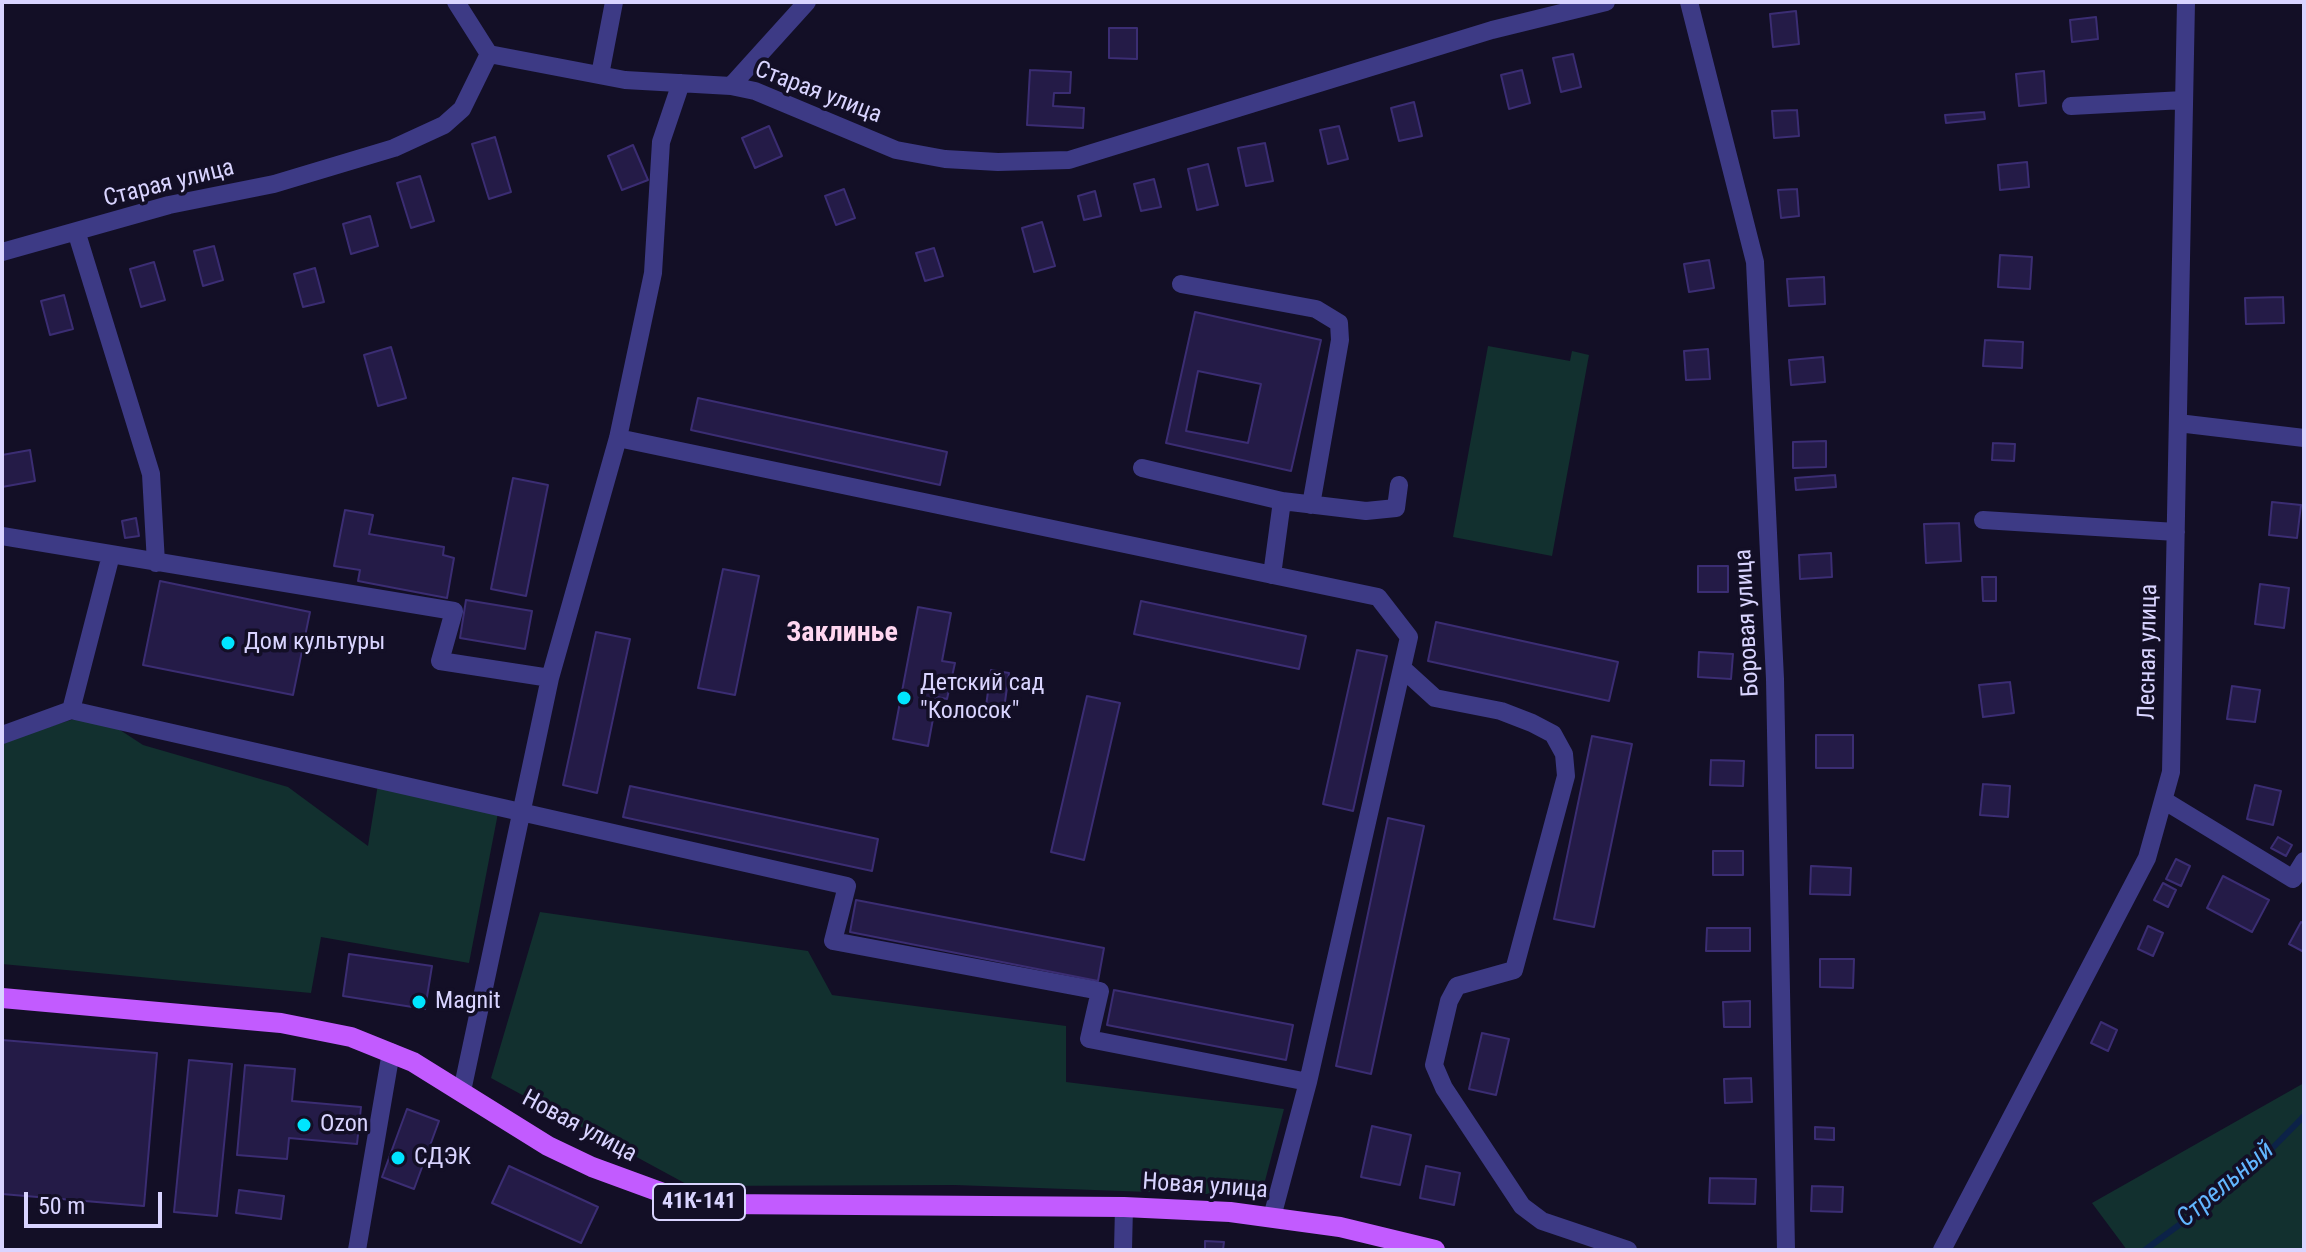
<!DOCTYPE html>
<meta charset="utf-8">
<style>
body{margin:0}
#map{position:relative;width:2306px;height:1252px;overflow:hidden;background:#130f26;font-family:"Roboto Condensed",sans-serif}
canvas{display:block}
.frame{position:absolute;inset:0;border:4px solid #d9d4ff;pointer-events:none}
.scale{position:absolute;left:24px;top:1192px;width:138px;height:36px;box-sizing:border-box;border:4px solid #d9d4ff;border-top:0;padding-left:10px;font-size:24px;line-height:28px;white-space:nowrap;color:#d9d4ff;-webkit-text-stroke:6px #130f26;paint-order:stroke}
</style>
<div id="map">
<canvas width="2306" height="1252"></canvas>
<div class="frame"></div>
<div class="scale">50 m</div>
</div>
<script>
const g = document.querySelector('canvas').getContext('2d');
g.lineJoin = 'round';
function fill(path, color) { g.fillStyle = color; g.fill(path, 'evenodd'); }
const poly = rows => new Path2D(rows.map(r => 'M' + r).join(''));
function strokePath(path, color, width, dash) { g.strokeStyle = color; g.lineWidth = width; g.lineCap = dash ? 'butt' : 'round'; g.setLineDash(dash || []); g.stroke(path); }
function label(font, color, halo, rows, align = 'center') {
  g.font = font + ' "Roboto Condensed",sans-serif'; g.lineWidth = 7; g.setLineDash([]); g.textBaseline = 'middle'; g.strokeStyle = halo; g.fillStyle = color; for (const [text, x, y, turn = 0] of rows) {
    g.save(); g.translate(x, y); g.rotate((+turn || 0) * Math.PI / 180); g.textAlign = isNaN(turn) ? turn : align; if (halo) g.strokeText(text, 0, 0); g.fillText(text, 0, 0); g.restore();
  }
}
const green = poly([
 [1488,346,1570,361,1572,351,1589,355,1552,556,1453,537],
 [94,713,143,745,288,787,368,846,378,784,499,808,469,963,321,937,311,993,2,964,2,741],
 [540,912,808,951,832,995,1066,1026,1066,1082,1284,1109,1261,1196,955,1185,690,1186,491,1078],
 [2304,1083,2304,1250,2127,1250,2092,1203]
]);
const stream = poly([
 [2145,1250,2243,1178,2304,1116]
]);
const building = poly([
 [1796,11,1799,44,1773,47,1770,14,1796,11],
 [2096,17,2098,39,2072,42,2070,20,2096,17],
 [1109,28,1137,28,1137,59,1109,58,1109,28],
 [1573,54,1581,87,1561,92,1553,58,1573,54],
 [1030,70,1071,72,1070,93,1054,93,1053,106,1084,108,1083,128,1027,125,1030,70],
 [1522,70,1530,103,1509,109,1501,75,1522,70],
 [2044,71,2046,103,2019,106,2016,74,2044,71],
 [1414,102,1422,136,1399,141,1391,108,1414,102],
 [1797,110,1799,136,1774,138,1772,111,1797,110],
 [1984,112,1985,119,1946,123,1945,115,1984,112],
 [769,126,782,156,755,168,742,138,769,126],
 [1339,126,1348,159,1328,164,1320,130,1339,126],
 [495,137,511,192,489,199,472,144,495,137],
 [1265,143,1273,181,1246,186,1238,148,1265,143],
 [633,145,648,180,622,190,608,156,633,145],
 [2027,162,2029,187,2000,190,1998,165,2027,162],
 [1208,164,1218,205,1197,210,1188,169,1208,164],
 [420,176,434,221,411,228,397,183,420,176],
 [1154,179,1161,207,1141,211,1134,184,1154,179],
 [844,189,855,218,836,225,825,196,844,189],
 [1797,189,1799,216,1781,218,1778,190,1797,189],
 [1095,191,1101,216,1084,220,1078,196,1095,191],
 [370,216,378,246,351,254,343,224,370,216],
 [1042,222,1055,266,1034,272,1022,228,1042,222],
 [214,246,223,280,203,286,194,251,214,246],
 [934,248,943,276,925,281,916,253,934,248],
 [2000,255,2032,257,2030,289,1998,287,2000,255],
 [1709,260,1714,288,1689,292,1684,264,1709,260],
 [154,262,165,300,141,307,130,269,154,262],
 [315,268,324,302,303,307,294,274,315,268],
 [1824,277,1825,304,1789,306,1787,279,1824,277],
 [64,295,73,329,50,335,41,301,64,295],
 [2283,297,2284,323,2246,324,2245,298,2283,297],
 [1195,312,1321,340,1291,471,1166,443,1195,312],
 [1198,371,1261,384,1248,443,1186,431,1198,371],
 [1985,340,2023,342,2022,368,1983,366,1985,340],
 [391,347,406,398,378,406,364,355,391,347],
 [1708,349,1710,379,1686,380,1684,351,1708,349],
 [1823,357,1825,382,1791,385,1789,360,1823,357],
 [698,398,947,452,940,485,691,430,698,398],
 [1826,441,1826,467,1793,468,1793,442,1826,441],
 [1993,443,2015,444,2014,461,1992,460,1993,443],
 [30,450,35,481,2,487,2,455,30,450],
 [1835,475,1836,487,1796,490,1795,478,1835,475],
 [513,478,548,485,526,596,491,589,513,478],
 [2272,502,2301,505,2297,538,2269,535,2272,502],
 [345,510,373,515,369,534,444,547,443,555,454,558,447,598,358,581,360,570,334,566,345,510],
 [136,518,139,536,125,538,122,521,136,518],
 [1959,523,1961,561,1926,563,1924,524,1959,523],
 [1831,553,1832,577,1800,579,1799,555,1831,553],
 [1698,566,1728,566,1728,592,1698,592,1698,566],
 [723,569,759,576,735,695,698,688,723,569],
 [1982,577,1996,577,1996,601,1983,601,1982,577],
 [160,581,310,612,293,695,143,665,160,581],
 [2260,584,2289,588,2284,628,2255,624,2260,584],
 [466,600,532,611,525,649,460,638,466,600],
 [1141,601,1306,636,1299,669,1134,634,1141,601],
 [918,607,951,613,942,661,955,663,947,699,937,697,928,746,893,739,918,607],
 [1436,622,1618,662,1609,701,1428,661,1436,622],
 [596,632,630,639,597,793,563,785,596,632],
 [1357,650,1387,656,1353,811,1323,804,1357,650],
 [1699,652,1733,654,1731,679,1698,677,1699,652],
 [991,670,1009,673,1004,709,986,706,991,670],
 [2010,682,2014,713,1983,717,1979,685,2010,682],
 [2232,686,2260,690,2255,722,2227,719,2232,686],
 [1087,696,1120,703,1084,860,1051,852,1087,696],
 [1816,735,1853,735,1853,768,1816,768,1816,735],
 [1592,736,1632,744,1594,927,1554,919,1592,736],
 [1711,760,1744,761,1743,786,1710,785,1711,760],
 [1983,784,2010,786,2008,817,1980,815,1983,784],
 [2255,785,2281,791,2273,825,2247,819,2255,785],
 [630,786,878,839,872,871,623,817,630,786],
 [1388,818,1424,826,1371,1074,1336,1066,1388,818],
 [2278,837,2292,845,2286,856,2271,848,2278,837],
 [1713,851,1743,851,1743,875,1713,875,1713,851],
 [2176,859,2190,866,2181,886,2166,879,2176,859],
 [1811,866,1851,868,1850,895,1810,894,1811,866],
 [2223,876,2269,900,2252,932,2207,908,2223,876],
 [2163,883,2176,890,2168,907,2154,900,2163,883],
 [856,900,1104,948,1098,981,850,932,856,900],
 [2301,922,2304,924,2304,952,2289,944,2301,922],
 [2148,926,2163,933,2153,956,2138,949,2148,926],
 [1707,928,1750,928,1750,951,1706,951,1707,928],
 [349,954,432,966,425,1009,343,996,349,954],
 [1820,959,1854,959,1853,988,1820,987,1820,959],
 [1114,990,1293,1025,1286,1060,1107,1025,1114,990],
 [1750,1001,1750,1027,1724,1027,1723,1002,1750,1001],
 [2101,1022,2117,1030,2108,1051,2091,1043,2101,1022],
 [1482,1033,1509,1039,1496,1095,1469,1089,1482,1033],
 [2,1040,157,1053,144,1206,2,1194,2,1040],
 [189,1060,232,1064,217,1216,174,1212,189,1060],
 [245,1065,295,1069,292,1101,361,1107,357,1144,289,1138,287,1159,237,1155,245,1065],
 [1751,1078,1752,1102,1725,1103,1724,1079,1751,1078],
 [407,1109,439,1121,414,1189,382,1177,407,1109],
 [1372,1126,1411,1135,1400,1185,1361,1177,1372,1126],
 [1815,1127,1834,1128,1834,1140,1815,1139,1815,1127],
 [509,1166,598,1207,581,1243,492,1203,509,1166],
 [1426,1166,1460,1173,1454,1205,1420,1198,1426,1166],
 [1710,1178,1756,1179,1755,1204,1709,1203,1710,1178],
 [1812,1186,1843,1187,1842,1212,1811,1211,1812,1186],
 [239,1190,284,1196,281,1219,236,1213,239,1190],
 [1205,1241,1224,1242,1223,1250,1205,1250,1205,1241]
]);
const minor = poly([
 [456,2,489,54],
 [1689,2,1755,262,1775,679,1786,1250],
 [600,75,614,2],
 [731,86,807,2],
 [2071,106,2184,100],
 [77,234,151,474,156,563],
 [2,252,169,205,274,184,394,148,444,125,462,109,489,54,625,80,731,86,755,91,896,150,945,159,998,162,1069,160,1492,30,1606,2],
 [1181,284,1316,309,1339,323,1340,340,1311,505],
 [2178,423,2304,438],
 [618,438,1378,597,1409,637,1308,1082,1272,1217],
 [1142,468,1282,501,1366,511,1396,508,1399,485],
 [1983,520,2176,532],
 [2,536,454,611,440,661,550,678],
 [1272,575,1282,501],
 [1402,668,1435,698,1501,711,1532,723,1553,734,1564,754,1566,776,1514,970,1457,986,1449,1001,1434,1065,1444,1088,1522,1206,1542,1221,1628,1250],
 [71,710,111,555],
 [2,735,71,710,847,886,833,941,1100,991,1089,1039,1308,1082],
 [2165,801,2293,879,2304,861],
 [462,1091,550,678,618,438,653,273,661,142,681,83],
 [357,1250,391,1052],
 [1123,1250,1124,1207],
 [1942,1250,2147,858,2171,772,2186,2]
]);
const major = poly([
 [2,998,281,1023,351,1037,413,1062,548,1146,592,1167,682,1200,721,1204,1124,1207,1230,1212,1340,1227,1435,1250]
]);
const markers = [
 [228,643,8,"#00e5ff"],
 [904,698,8,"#00e5ff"],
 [419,1002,8,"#00e5ff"],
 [304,1125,8,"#00e5ff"],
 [398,1158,8,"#00e5ff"]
];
const shields = [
 [699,1202,92]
];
const shieldNames = [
 ["41К-141",699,1202]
];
const streetNames = [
 ["Старая улица",818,93,21],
 ["Старая улица",169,184,-14],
 ["Боровая улица",1748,623,-93],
 ["Лесная улица",2149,652,-89],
 ["Новая улица",579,1127,28],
 ["Новая улица",1205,1187,4]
];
const poiNames = [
 ["Дом культуры",244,643],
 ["Детский сад",920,684],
 ["\"Колосок\"",920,712],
 ["Magnit",435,1002],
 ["Ozon",320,1125],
 ["СДЭК",414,1158]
];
const waterNames = [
 ["Стрельный",2226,1185,-40]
];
const quarterNames = [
 ["Заклинье",842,634]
];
fill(green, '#12302f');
strokePath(stream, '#0c2248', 6);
fill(building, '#241b47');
strokePath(building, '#3b2d73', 2);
strokePath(minor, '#3d3a85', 18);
strokePath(major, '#c25bff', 20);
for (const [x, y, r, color] of markers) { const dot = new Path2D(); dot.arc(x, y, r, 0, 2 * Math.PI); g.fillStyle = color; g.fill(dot); strokePath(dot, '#130f26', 3); }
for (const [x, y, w] of shields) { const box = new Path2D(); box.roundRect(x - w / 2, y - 18, w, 36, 6); g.fillStyle = '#130f26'; g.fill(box); strokePath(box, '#d9d4ff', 2); }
label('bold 22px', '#d9d4ff', null, shieldNames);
label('24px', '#d9d4ff', '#130f26', streetNames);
label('24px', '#d9d4ff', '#130f26', poiNames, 'left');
label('italic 26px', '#62b6ff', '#130f26', waterNames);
label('bold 28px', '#ffd6f0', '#130f26', quarterNames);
</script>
